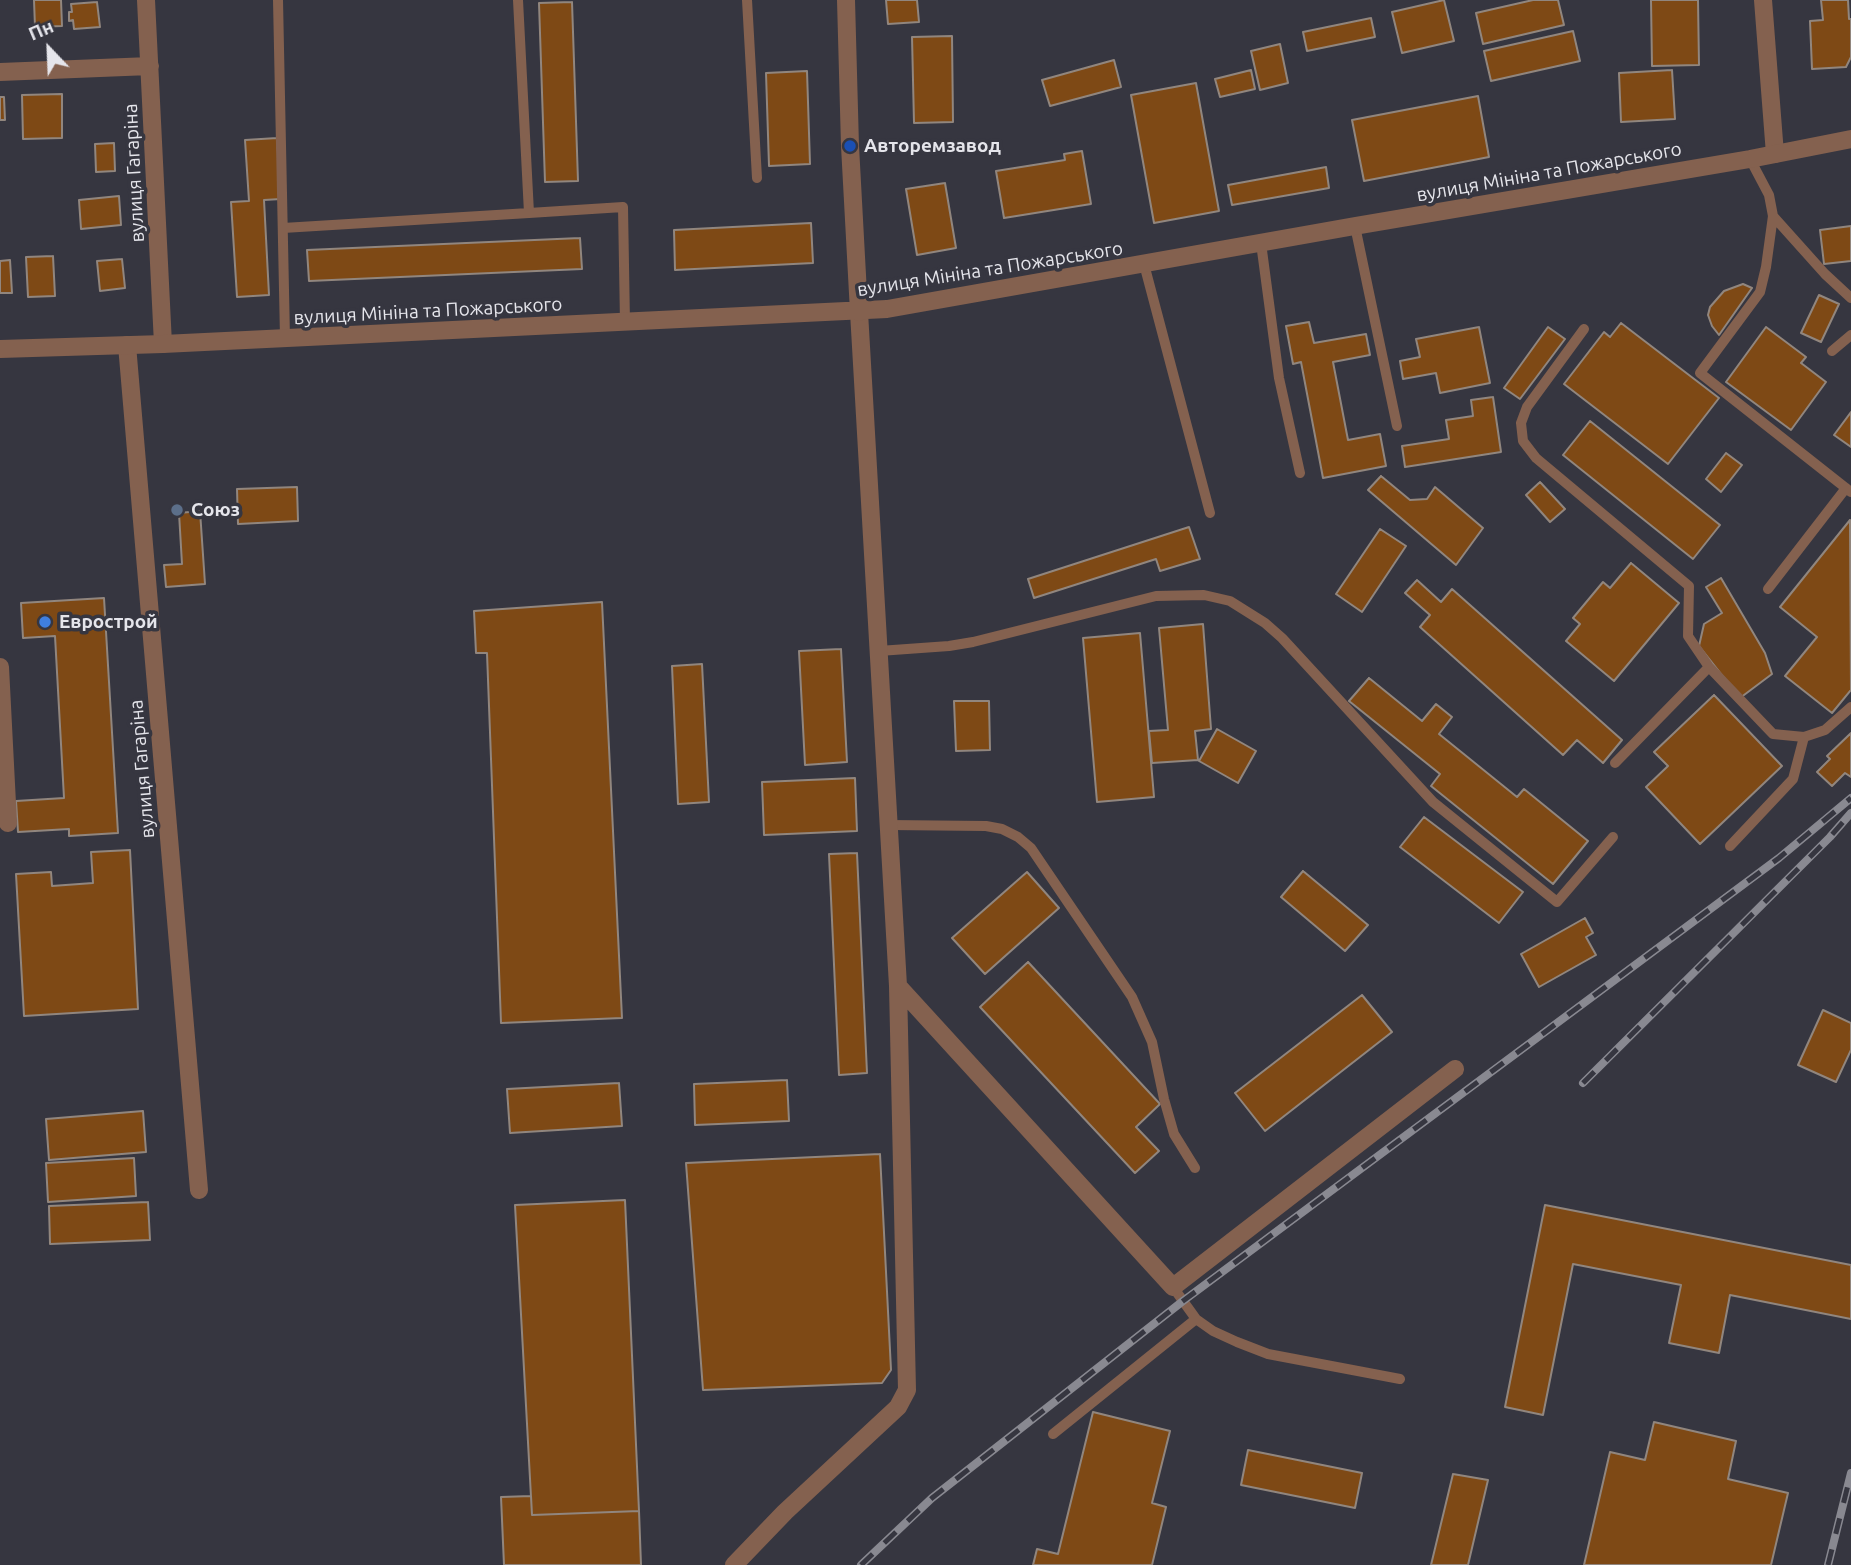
<!DOCTYPE html>
<meta charset="utf-8">
<style>
body{margin:0}
#map{position:relative;width:1851px;height:1565px;overflow:hidden;background:#363640;font-family:Ubuntu,sans-serif}
canvas{display:block}
.north{position:absolute;left:14px;top:14px;width:70px;height:70px;-webkit-text-stroke:5px #363640;paint-order:stroke;rotate:337deg;font-size:19px;font-weight:700;line-height:28px;text-align:center;color:#e5e5eb}
.north::after{content:'';display:block;margin:auto;width:24px;height:32px;background:#e5e5eb;clip-path:polygon(50% 0,100% 100%,50% 72%,0 100%)}
</style>
<div id="map">
<canvas width="1851" height="1565"></canvas>
<div class="north">Пн</div>
</div>
<script>
const g = document.querySelector('canvas').getContext('2d');
g.lineJoin = 'round';
function fill(path, color) { g.fillStyle = color; g.fill(path, 'evenodd'); }
const poly = rows => new Path2D(rows.map(r => 'M' + r).join(''));
function strokePath(path, color, width, dash) { g.strokeStyle = color; g.lineWidth = width; g.lineCap = dash ? 'butt' : 'round'; g.setLineDash(dash || []); g.stroke(path); }
function label(font, color, halo, rows, align = 'center') {
  g.font = font + ' Ubuntu,sans-serif'; g.lineWidth = 7; g.setLineDash([]); g.textBaseline = 'middle'; g.strokeStyle = halo; g.fillStyle = color; for (const [text, x, y, turn = 0] of rows) {
    g.save(); g.translate(x, y); g.rotate((+turn || 0) * Math.PI / 180); g.textAlign = isNaN(turn) ? turn : align; if (halo) g.strokeText(text, 0, 0); g.fillText(text, 0, 0); g.restore();
  }
}
const building = poly([
 [34,0,61,0,62,26,35,27,34,0],
 [886,0,917,0,919,22,888,24,886,0],
 [1444,0,1454,41,1402,53,1392,12,1444,0],
 [1533,0,1558,0,1564,25,1483,44,1476,13,1533,0],
 [1651,0,1698,0,1699,65,1652,66,1651,0],
 [1821,0,1848,0,1849,19,1851,19,1851,57,1846,67,1812,69,1810,21,1823,20,1821,0],
 [97,2,100,27,74,29,73,20,69,21,69,12,72,12,71,4,97,2],
 [572,2,578,181,545,182,539,3,572,2],
 [1371,18,1375,37,1307,51,1303,32,1371,18],
 [1573,31,1580,61,1491,81,1484,51,1573,31],
 [952,36,953,122,914,123,912,37,952,36],
 [1280,44,1288,83,1260,90,1251,51,1280,44],
 [1114,60,1121,87,1050,106,1042,80,1114,60],
 [1251,70,1255,89,1220,97,1215,79,1251,70],
 [1672,70,1675,119,1621,122,1619,73,1672,70],
 [807,71,810,164,769,166,766,73,807,71],
 [1196,83,1219,211,1154,223,1131,95,1196,83],
 [62,94,62,138,23,139,22,95,62,94],
 [1478,96,1489,157,1364,181,1352,120,1478,96],
 [0,97,4,97,5,120,0,120,0,97],
 [277,138,281,199,264,200,269,295,237,297,231,202,249,201,245,140,277,138],
 [114,143,115,171,96,172,95,144,114,143],
 [1082,151,1091,204,1004,218,996,171,1065,160,1064,154,1082,151],
 [1326,167,1329,188,1232,205,1228,185,1326,167],
 [945,183,956,248,917,255,906,189,945,183],
 [119,196,121,225,81,229,79,200,119,196],
 [811,223,813,263,675,270,674,230,811,223],
 [1851,226,1851,261,1824,264,1820,230,1851,226],
 [580,238,582,269,309,281,307,250,580,238],
 [53,256,55,296,28,297,26,257,53,256],
 [122,259,125,288,100,291,97,261,122,259],
 [10,260,12,293,0,293,0,261,10,260],
 [1743,284,1752,288,1719,335,1712,326,1708,315,1710,307,1724,291,1743,284],
 [1819,295,1839,304,1821,342,1801,333,1819,295],
 [1309,322,1314,343,1366,334,1370,355,1333,362,1348,440,1380,434,1386,466,1323,478,1301,362,1293,364,1286,326,1309,322],
 [1621,323,1719,398,1668,464,1564,384,1604,332,1610,337,1621,323],
 [1479,327,1490,383,1440,393,1436,373,1403,379,1400,361,1420,357,1416,339,1479,327],
 [1548,327,1565,339,1520,399,1504,388,1548,327],
 [1766,327,1806,357,1801,363,1826,382,1791,430,1726,382,1766,327],
 [1493,397,1501,452,1405,467,1402,446,1449,439,1446,420,1473,416,1471,400,1493,397],
 [1851,412,1851,447,1834,435,1851,412],
 [1590,421,1720,525,1693,559,1563,455,1590,421],
 [1726,453,1742,465,1721,492,1706,479,1726,453],
 [1381,476,1410,500,1427,499,1435,487,1483,528,1456,565,1368,490,1381,476],
 [1540,482,1565,509,1550,522,1526,495,1540,482],
 [297,487,298,521,238,524,237,489,297,487],
 [200,511,205,584,166,587,164,565,182,564,179,513,200,511],
 [1850,520,1851,690,1832,713,1785,676,1817,637,1780,607,1850,520],
 [1189,527,1200,559,1160,571,1156,559,1034,598,1028,579,1189,527],
 [1380,529,1406,546,1362,612,1336,594,1380,529],
 [1631,563,1679,603,1614,681,1566,641,1580,624,1573,618,1603,582,1610,588,1631,563],
 [1721,578,1765,653,1772,674,1740,698,1699,646,1704,624,1722,613,1706,587,1721,578],
 [1417,580,1441,602,1452,589,1622,740,1603,763,1577,740,1563,755,1420,627,1430,615,1405,593,1417,580],
 [104,598,118,833,69,836,69,829,18,832,16,801,64,798,55,636,23,638,21,603,104,598],
 [602,602,622,1018,501,1023,487,653,476,653,474,611,602,602],
 [1203,624,1211,729,1195,731,1198,760,1152,763,1149,731,1168,730,1159,628,1203,624],
 [1140,633,1154,797,1097,802,1083,638,1140,633],
 [841,649,847,762,805,765,799,651,841,649],
 [702,664,709,802,678,804,672,666,702,664],
 [1369,678,1422,721,1436,704,1452,717,1439,734,1517,797,1524,789,1588,841,1553,884,1431,786,1440,774,1349,701,1369,678],
 [1714,695,1782,766,1700,844,1646,787,1668,766,1654,752,1714,695],
 [954,701,989,701,990,750,956,751,954,701],
 [1217,729,1256,751,1238,783,1199,761,1217,729],
 [1851,733,1851,777,1845,773,1832,786,1817,772,1830,759,1827,756,1851,733],
 [855,778,857,831,764,835,762,782,855,778],
 [1424,817,1523,892,1499,923,1400,847,1424,817],
 [130,850,138,1009,24,1016,16,874,51,872,52,886,93,883,91,852,130,850],
 [857,853,867,1073,839,1075,829,854,857,853],
 [1303,871,1368,925,1345,951,1281,897,1303,871],
 [1027,872,1059,908,985,974,952,938,1027,872],
 [1585,918,1593,933,1586,937,1596,955,1539,987,1521,954,1585,918],
 [1028,962,1160,1104,1136,1127,1159,1151,1135,1173,980,1007,1028,962],
 [1362,995,1392,1032,1265,1131,1235,1093,1362,995],
 [1823,1010,1851,1023,1851,1050,1836,1082,1798,1065,1823,1010],
 [787,1080,789,1121,695,1125,694,1084,787,1080],
 [619,1083,622,1126,510,1133,507,1089,619,1083],
 [143,1111,146,1152,49,1160,46,1119,143,1111],
 [880,1154,891,1370,882,1383,703,1390,686,1163,880,1154],
 [134,1158,136,1196,48,1202,46,1163,134,1158],
 [625,1200,639,1511,532,1515,515,1205,625,1200],
 [148,1202,150,1240,50,1244,49,1206,148,1202],
 [1545,1205,1851,1265,1851,1319,1730,1295,1719,1353,1669,1343,1681,1285,1573,1264,1543,1415,1505,1407,1545,1205],
 [1093,1412,1170,1431,1152,1503,1166,1507,1152,1565,1033,1565,1037,1549,1058,1554,1093,1412],
 [1654,1422,1736,1441,1728,1479,1788,1493,1771,1565,1584,1565,1610,1452,1645,1460,1654,1422],
 [1248,1450,1362,1473,1355,1508,1241,1485,1248,1450],
 [1453,1474,1488,1480,1468,1565,1431,1565,1453,1474],
 [531,1496,532,1515,639,1511,641,1565,504,1565,501,1497,531,1496]
]);
const service = poly([
 [278,0,285,338],
 [747,0,757,178],
 [1750,159,1769,195,1773,216,1766,267,1760,292,1700,373,1851,492],
 [529,213,623,207,625,323],
 [1773,216,1825,274,1851,298],
 [1355,226,1397,426],
 [283,228,529,213,518,0],
 [1261,243,1279,378,1300,473],
 [1144,264,1210,513],
 [1584,329,1527,407,1521,423,1523,441,1536,458,1689,586,1688,636,1709,667,1773,734,1804,737,1825,730,1851,707],
 [1832,351,1851,335],
 [1768,589,1846,488],
 [879,651,949,646,973,642,1156,596,1204,595,1230,601,1265,623,1282,638,1433,802,1557,902,1613,837],
 [1615,763,1709,667],
 [888,825,986,826,1002,829,1018,837,1031,848,1132,997,1152,1042,1164,1099,1174,1134,1195,1168],
 [1730,846,1793,779,1804,737],
 [1173,1287,1196,1319,1213,1331,1237,1342,1268,1354,1400,1379],
 [1053,1434,1196,1319]
]);
const minor = poly([
 [146,0,163,344],
 [1763,0,1775,154],
 [0,72,150,66],
 [127,345,199,1190],
 [0,667,8,823],
 [898,986,1173,1287,1455,1069],
 [734,1565,785,1512,898,1407,907,1390,898,986,859,312]
]);
const tertiary = poly([
 [846,0,850,146,859,312],
 [0,349,163,344,887,309,1355,226,1750,159,1851,139]
]);
const rail = poly([
 [1583,1083,1830,837,1851,813],
 [861,1565,932,1498,1183,1301,1779,858,1851,798],
 [1828,1565,1851,1473]
]);
const markers = [
 [850,146,7,"#1a4fb4"],
 [177,510,7,"#5c6f8a"],
 [45,622,7,"#3f7fe0"]
];
const poiNames = [
 ["Авторемзавод",864,146],
 ["Союз",191,510],
 ["Еврострой",59,622]
];
const streetNames = [
 ["вулиця Мініна та Пожарського",1549,172,-10],
 ["вулиця Гагаріна",134,173,-93],
 ["вулиця Мініна та Пожарського",990,269,-9],
 ["вулиця Мініна та Пожарського",428,311,-3],
 ["вулиця Гагаріна",142,769,-95]
];
fill(building, '#7e4915');
strokePath(building, '#91867e', 2);
strokePath(service, '#84614f', 10);
strokePath(minor, '#84614f', 18);
strokePath(tertiary, '#84614f', 18);
strokePath(rail, '#898991', 8);
strokePath(rail, '#363640', 5, [16]);
for (const [x, y, r, color] of markers) { const dot = new Path2D(); dot.arc(x, y, r, 0, 2 * Math.PI); g.fillStyle = color; g.fill(dot); strokePath(dot, '#363640', 2.5); }
label('bold 19px', '#e5e5eb', '#363640', poiNames, 'left');
label('19px', '#e5e5eb', '#363640', streetNames);
</script>
